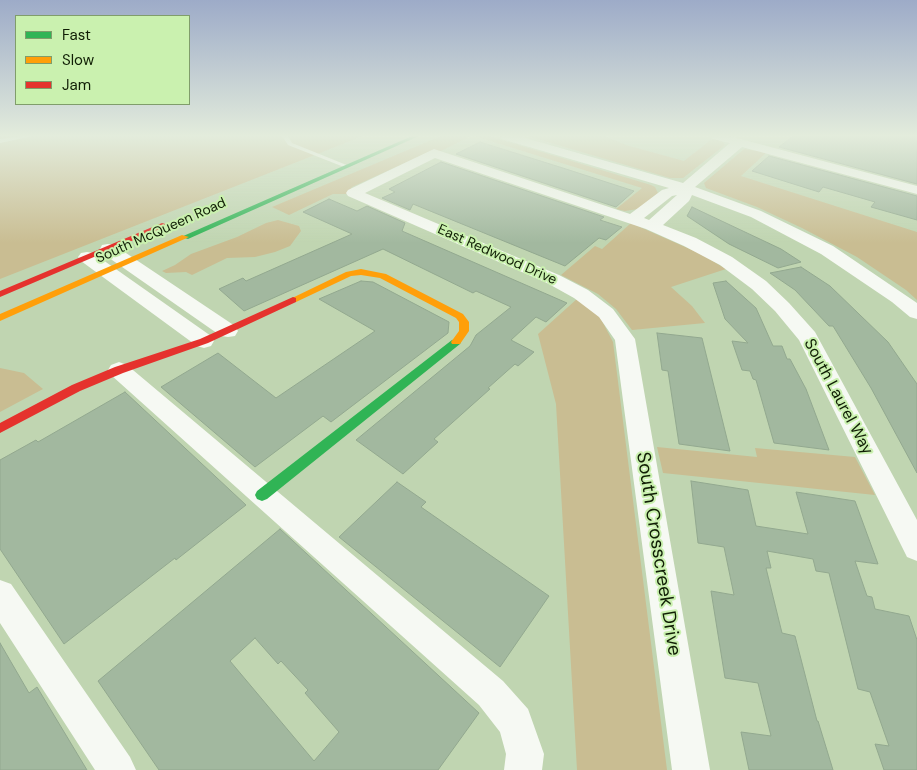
<!DOCTYPE html>
<style>
body{margin:0}
#map{position:relative;width:917px;height:770px;overflow:hidden;background:#c0d5b1;font-family:"DM Sans",sans-serif}
canvas{display:block}
.legend{position:absolute;left:15px;top:15px;width:175px;height:90px;box-sizing:border-box;background:#caf1af;border:1px solid #809d6b;margin:0;padding:6px 9px;list-style:none;font-size:15px;color:#101e05}
.legend li{display:flex;align-items:center;gap:10px;height:25px}
.legend b{width:25px;border:1px solid #809d6b}
</style>
<div id="map">
<canvas width="917" height="770"></canvas>
<ul class="legend">
<li><b style="height:6px;background:#30b455"></b>Fast</li>
<li><b style="height:6px;background:#ff9f0a"></b>Slow</li>
<li><b style="height:6px;background:#e5322d"></b>Jam</li>
</ul>
</div>
<script>
const g = document.querySelector('canvas').getContext('2d');
g.lineJoin = 'round';
function fill(path, color) { g.fillStyle = color; g.fill(path, 'evenodd'); }
const poly = rows => new Path2D(rows.map(r => 'M' + r).join(''));
function strokePath(path, color, width, dash) { g.strokeStyle = color; g.lineWidth = width; g.lineCap = dash ? 'butt' : 'round'; g.setLineDash(dash || []); g.stroke(path); }
function label(font, color, halo, rows, align = 'center') {
  g.font = font + ' "DM Sans",sans-serif'; g.lineWidth = 4; g.setLineDash([]); g.textBaseline = 'middle'; g.strokeStyle = halo; g.fillStyle = color; for (const [text, x, y, turn = 0] of rows) {
    g.save(); g.translate(x, y); g.rotate((+turn || 0) * Math.PI / 180); g.textAlign = isNaN(turn) ? turn : align; if (halo) g.strokeText(text, 0, 0); g.fillText(text, 0, 0); g.restore();
  }
}
const green = poly([
 [0,136,363,136,0,279],
 [441,136,471,136,441,151,431,151,352,187,347,194,333,194,289,215,272,207],
 [474,136,489,136,651,185,655,187,658,193,638,209,625,211,616,209,642,188],
 [527,136,605,136,626,145,684,161,713,138,723,142,725,145,683,178,670,178],
 [744,149,767,152,741,176,917,232,917,300,906,290,857,257,802,228,757,207,706,188,704,183],
 [278,220,299,226,301,231,290,246,275,252,255,257,227,258,192,275,186,272,166,273,162,271,175,265,191,254,237,237,266,223],
 [631,223,701,254,726,269,671,287,692,306,705,323,632,330,616,309,598,294,561,275,595,246,602,249],
 [578,298,600,317,613,342,667,770,577,770,556,404,538,334],
 [0,368,24,373,43,389,0,412],
 [657,447,757,457,755,448,855,457,875,495,663,473]
]);
const building = poly([
 [793,136,917,136,917,184,779,147,793,136],
 [480,142,566,169,634,191,616,207,456,154,480,142],
 [769,156,917,196,917,220,871,207,875,202,823,187,819,192,752,171,769,156],
 [441,162,604,217,600,220,622,227,606,240,599,238,565,266,413,204,410,210,382,198,395,192,389,189,441,162],
 [329,199,357,211,367,206,405,223,402,231,567,303,546,322,536,317,511,340,534,352,518,366,515,364,488,388,490,389,434,439,438,442,403,474,356,440,470,346,476,335,511,307,476,291,473,293,383,249,244,311,219,289,243,278,246,281,352,234,303,212,329,199],
 [692,207,781,249,801,262,778,268,729,244,687,216,692,207],
 [801,267,830,286,888,342,917,384,917,473,871,388,833,326,829,326,795,290,770,273,801,267],
 [361,281,373,282,449,322,448,333,331,422,323,416,255,467,161,387,218,353,276,398,375,331,319,299,361,281],
 [726,281,756,308,773,346,782,346,787,359,790,359,806,389,829,450,774,443,756,380,753,379,750,371,742,370,732,341,748,343,725,319,713,283,726,281],
 [657,333,702,338,730,451,679,444,668,371,662,370,657,333],
 [125,392,246,505,176,560,175,558,64,644,0,549,0,460,36,440,38,442,125,392],
 [691,481,748,490,756,526,808,534,796,492,855,501,878,564,855,561,867,596,872,597,875,609,909,616,917,640,917,770,884,770,875,744,889,746,870,692,858,689,829,573,816,571,813,559,767,551,771,568,766,568,782,633,795,636,817,721,818,721,833,770,749,770,741,732,771,736,758,683,725,678,711,591,734,595,724,547,698,543,691,481],
 [397,482,426,502,421,507,549,596,500,667,339,537,397,482],
 [280,529,479,713,438,770,159,770,98,681,280,529],
 [255,638,278,664,281,661,308,690,305,693,339,732,314,761,230,661,255,638],
 [0,643,29,693,37,687,87,770,0,770,0,643]
]);
const lane = poly([
 [22,136,33,136,0,143,0,139,22,136],
 [282,136,288,136,292,143,349,166,344,167,288,145,282,136]
]);
const street = poly([
 [500,136,518,136,683,183,730,143,713,139,711,136,729,136,917,186,917,194,742,147,695,187,761,211,833,246,917,303,917,319,910,317,892,302,821,254,751,217,692,195,689,201,663,225,696,238,732,257,766,281,789,303,815,332,917,520,917,561,907,557,799,340,775,311,752,289,720,265,684,246,646,229,435,158,365,193,559,275,588,290,613,309,635,339,710,770,672,770,615,340,599,317,574,298,547,283,348,196,346,193,348,190,434,149,630,214,662,190,669,188,502,139,500,136],
 [677,195,649,220,644,218,672,196,677,195],
 [108,244,114,245,235,326,238,331,235,336,228,337,221,336,102,253,100,249,102,245,108,244],
 [87,252,93,253,211,336,214,341,211,346,204,348,197,346,81,261,78,257,81,253,87,252],
 [119,362,127,365,503,681,528,709,544,754,542,770,504,770,506,754,500,732,479,705,111,375,108,370,111,365,119,362],
 [0,580,11,584,130,757,136,770,95,770,0,623,0,580]
]);
const fast = poly([
 [412,136,419,136,188,239,181,237,412,136],
 [456,339,460,340,461,342,460,344,267,499,262,501,257,499,255,495,257,491,452,340,456,339]
]);
const slow = poly([
 [182,235,189,237,0,321,0,314,182,235],
 [361,269,386,274,463,314,469,322,469,331,460,344,452,344,451,342,459,331,459,322,456,318,380,278,361,275,351,276,296,302,290,302,288,300,346,272,361,269]
]);
const jam = poly([
 [162,223,169,225,0,297,0,291,162,223],
 [293,297,296,298,296,302,208,343,123,373,80,391,0,433,0,423,72,385,115,367,200,339,293,297]
]);
const farStreetnames = [
 ["South McQueen Road",161,231,-24],
 ["East Redwood Drive",497,255,24]
];
const streetNames = [
 ["South Laurel Way",838,397,62]
];
const nearStreetnames = [
 ["South Crosscreek Drive",658,554,81]
];
fill(green, '#c9bd92');
fill(building, '#a2b89f');
strokePath(building, '#92a88f', 1);
fill(lane, '#f6f9f3');
fill(street, '#f6f9f3');
fill(fast, '#30b455');
fill(slow, '#ff9f0a');
fill(jam, '#e5322d');
const sky = g.createLinearGradient(0, 0, 0, 243);
sky.addColorStop(0, '#9dabc8');
sky.addColorStop(0.56, '#e3ecdc');
sky.addColorStop(1, '#e3ecdc00');
g.fillStyle = sky;
g.fillRect(0, 0, 917, 243);
label('14px', '#101e05', '#caf1af', farStreetnames);
label('16px', '#101e05', '#caf1af', streetNames);
label('19px', '#101e05', '#caf1af', nearStreetnames);
</script>
